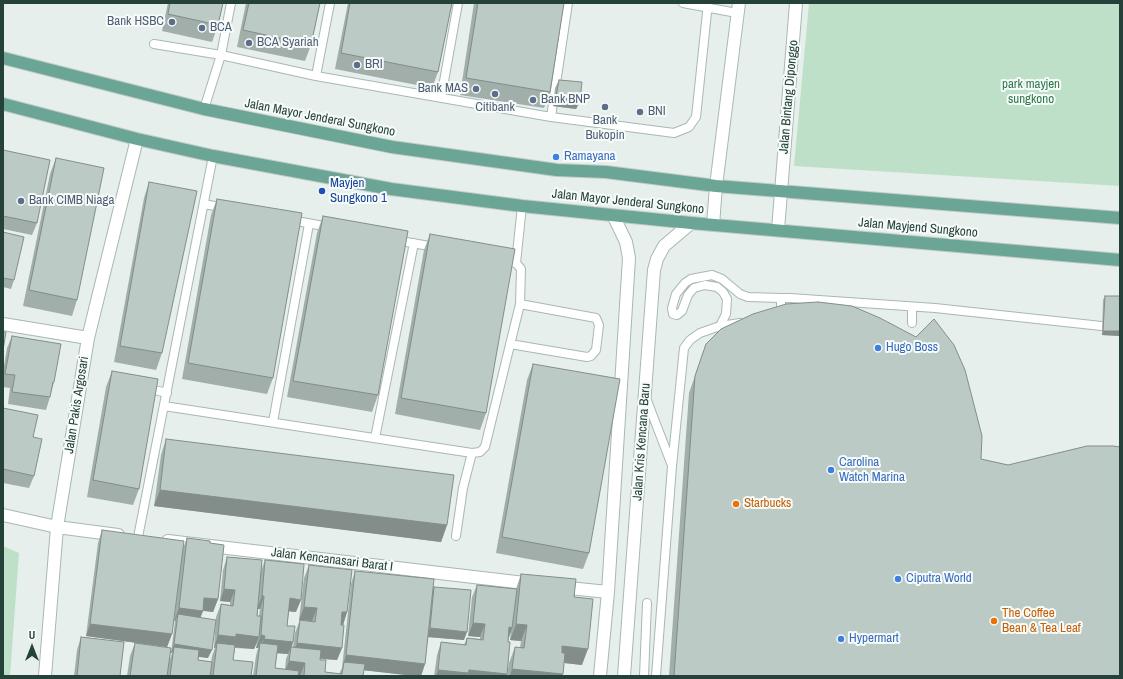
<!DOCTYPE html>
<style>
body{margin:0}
#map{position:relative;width:1123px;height:679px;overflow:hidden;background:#e6efeb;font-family:"Archivo Narrow",sans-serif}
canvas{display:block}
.frame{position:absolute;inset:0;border:4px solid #24423a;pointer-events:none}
.north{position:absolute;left:12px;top:627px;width:40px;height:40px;-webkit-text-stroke:3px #f7fbf9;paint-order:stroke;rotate:0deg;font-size:11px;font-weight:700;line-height:16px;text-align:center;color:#24423a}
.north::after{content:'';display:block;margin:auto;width:14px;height:18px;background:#24423a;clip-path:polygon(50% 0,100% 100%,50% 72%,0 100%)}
</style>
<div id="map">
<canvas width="1123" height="679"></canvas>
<div class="frame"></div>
<div class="north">U</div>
</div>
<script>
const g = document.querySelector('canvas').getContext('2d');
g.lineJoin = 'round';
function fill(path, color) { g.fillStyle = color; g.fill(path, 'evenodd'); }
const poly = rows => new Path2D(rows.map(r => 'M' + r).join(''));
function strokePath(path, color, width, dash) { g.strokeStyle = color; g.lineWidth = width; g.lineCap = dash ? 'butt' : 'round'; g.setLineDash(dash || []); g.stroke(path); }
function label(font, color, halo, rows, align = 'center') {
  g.font = font + ' "Archivo Narrow",sans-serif'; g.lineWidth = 4; g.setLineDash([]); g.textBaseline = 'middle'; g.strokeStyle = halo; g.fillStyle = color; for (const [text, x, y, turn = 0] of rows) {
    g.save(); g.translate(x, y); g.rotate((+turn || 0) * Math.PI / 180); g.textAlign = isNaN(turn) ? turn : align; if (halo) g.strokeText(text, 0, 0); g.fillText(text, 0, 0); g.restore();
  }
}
const green = poly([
 [809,3,1120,3,1120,186,794,166],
 [3,546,19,553,10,676,3,676]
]);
const service = poly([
 [683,3,737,13],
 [154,44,221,55,316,76,551,117,674,133,689,127,696,117,708,3],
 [316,76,330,3],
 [441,98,458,3],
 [204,109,221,55,231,3],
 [551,117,568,3],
 [204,204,225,208],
 [291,220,329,227],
 [395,240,435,247],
 [516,263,522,206],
 [912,307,912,323],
 [781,315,781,298,790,298,935,308,1120,328],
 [720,326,726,314,727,299,723,292,717,287,705,285,694,288,688,295,682,311,677,315,673,314,672,308,676,294,685,283,691,279,712,275,722,279,740,294,748,297,781,298],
 [510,344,587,357,591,356,596,350,599,325,596,318,520,304],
 [146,388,167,393],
 [646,398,671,463],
 [164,406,472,453,480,452,485,447,520,304,521,269,516,263,503,260],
 [273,422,309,224],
 [375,438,414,243],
 [456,536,463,488,472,453],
 [138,537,213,156],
 [644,676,647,603],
 [656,676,672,466,684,348,690,340,700,333,720,326,740,323]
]);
const minor = poly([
 [713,225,716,186,739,3],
 [778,230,796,3],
 [3,324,88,338],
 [3,515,57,527,118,535],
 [168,541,533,584],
 [559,587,608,592],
 [45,676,57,527,88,338,137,139],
 [600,676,608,592,629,258,626,242,613,215],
 [624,676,654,270,657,259,664,246,691,223]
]);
const primary = poly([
 [3,58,204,109,392,147,557,170,606,172,716,186,1120,218],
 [3,104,137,139,213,156,391,189,522,206,691,223,1120,260]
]);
const wall = poly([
 [168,3,223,3,218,25,212,42,162,31],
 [246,3,320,3,311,45,305,61,237,47],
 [348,3,452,3,438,72,432,88,335,69],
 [474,3,564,3,550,92,544,108,460,95],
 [559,80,580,101,576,109,553,106,555,88],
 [3,150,37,223,32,235,3,229],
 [56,158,77,300,72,316,23,306,50,174],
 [149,182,162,353,156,370,114,362,144,198],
 [217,199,273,378,267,394,182,379,211,215],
 [323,216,378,395,372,412,287,397,317,233],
 [3,232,14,280,11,289,3,287],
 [430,234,486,413,480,430,395,414,424,250],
 [1105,296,1120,296,1120,336,1102,335,1103,300],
 [12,336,54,382,52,389,50,397,46,410,8,404,10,388,3,387,3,372,7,348],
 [706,344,981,459,1008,465,1120,676,669,676,689,393],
 [533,364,589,553,583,569,496,553,527,380],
 [112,371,139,489,133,505,87,497,106,387],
 [3,408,33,437,34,476,29,488,3,483],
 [166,439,447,525,441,542,154,506,161,455],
 [102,530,172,634,167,647,86,636,98,543],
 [187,538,210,543,218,599,213,612,203,611,200,617,208,658,199,657,198,660,211,662,212,656,215,648,214,648,216,617,221,604,230,605,230,602,220,601,223,570,227,557,261,571,265,560,296,612,289,611,287,626,293,642,292,647,293,647,295,633,300,620,312,622,312,621,299,620,304,578,309,565,347,612,343,625,341,624,342,648,337,660,320,659,325,672,339,674,342,668,351,584,355,571,433,589,434,587,464,640,428,637,425,664,421,676,415,676,364,670,363,676,300,676,298,675,298,676,253,676,256,656,258,648,256,648,257,643,254,649,235,648,233,660,251,676,127,676,130,656,135,643,170,659,172,653,171,653,175,621,174,621,182,551],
 [258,609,260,609,259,616,257,616],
 [277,653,288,654,286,659,285,669,275,668],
 [521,574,574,597,582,665,564,663,562,676,507,676,509,663,515,647,520,648,521,641,510,640,511,632,508,640,507,674,506,676,434,676,437,655,441,642,464,645,467,638,480,639,480,637,468,636,472,597,477,585,516,589],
 [81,637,120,676,74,676,77,650]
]);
const shadedWall = poly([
 [556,97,580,101,576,109,553,106],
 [1103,331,1120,331,1120,336,1102,335],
 [160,490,447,525,441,542,154,506],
 [224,589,235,590,230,602,220,601],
 [262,596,264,596,260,609,257,609],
 [204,598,218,599,213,612,199,610],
 [290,598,301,600,296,612,285,611],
 [304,607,317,608,312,621,299,620],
 [179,608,203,611,198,624,178,614,175,621,174,621],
 [342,612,347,612,343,625,338,624],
 [473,623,485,624,480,637,468,636],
 [90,624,172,634,167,647,86,636],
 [516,624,527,625,521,641,510,640],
 [509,627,512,628,508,640],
 [430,628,467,632,464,640,427,637],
 [236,634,259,637,254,649,232,647,217,643,215,648,214,648,218,635],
 [261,635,265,636,260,648,260,643,258,648,256,648],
 [264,639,293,642,290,651,291,647,288,654,260,652],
 [297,643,342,648,337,660,292,656],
 [174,644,212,650,208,658,173,653,174,647,172,653,171,653],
 [562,646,588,649,582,665,556,662],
 [346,655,425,664,421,676,415,676,343,668,344,662],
 [289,661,305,663,300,676,284,674],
 [512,669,563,674,562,676,510,676],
 [438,670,469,670,507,674,506,676,436,676]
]);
const building = poly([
 [170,3,223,3,218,25,168,14,170,3],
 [249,3,320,3,311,45,243,30,249,3],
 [350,3,452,3,438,72,341,53,350,3],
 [478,3,564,3,550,92,466,78,478,3],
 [559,80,582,82,580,101,556,97,559,80],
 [3,150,50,160,37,223,3,216,3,150],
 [56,158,104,168,77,300,29,290,56,158],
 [149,182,197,191,162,353,120,346,149,182],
 [217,199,302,213,273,378,188,363,217,199],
 [323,216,408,231,378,395,293,381,323,216],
 [3,232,24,237,14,280,3,278,3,232],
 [430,234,515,249,486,413,401,398,430,234],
 [1105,296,1120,296,1120,331,1103,331,1105,296],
 [818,302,852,306,880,318,916,337,934,319,954,345,965,370,982,436,981,459,1008,465,1087,446,1113,446,1120,447,1120,676,674,676,695,376,706,344,721,329,753,314,786,304,818,302],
 [3,332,6,332,3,350,3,332],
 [12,336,61,344,54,382,53,382,50,397,12,392,15,375,5,374,12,336],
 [533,364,620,379,589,553,502,537,533,364],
 [112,371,158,379,139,489,93,480,112,371],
 [3,408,38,415,33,437,42,439,34,476,3,469,3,408],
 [166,439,454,475,447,525,160,490,166,439],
 [102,530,184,541,172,634,90,624,102,530],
 [187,538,210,541,210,543,224,545,218,599,204,598,203,611,179,608,187,538],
 [227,557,262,560,257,616,261,616,259,637,236,634,236,637,218,635,221,604,233,606,235,590,224,589,227,557],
 [265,560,304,564,301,600,290,598,287,626,295,626,293,642,264,639,265,636,261,635,264,596,262,596,265,560],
 [309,565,352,570,347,612,342,612,341,625,344,625,342,648,297,643,300,620,315,622,317,608,304,607,309,565],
 [355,571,434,579,425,664,346,655,355,571],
 [521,574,576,579,574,597,593,599,588,649,562,646,562,653,565,653,563,674,512,669,515,647,524,648,527,625,516,624,521,574],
 [477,585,517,589,512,628,509,627,508,642,510,642,507,674,469,670,468,673,438,670,441,642,466,645,467,638,483,640,485,624,473,623,477,585],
 [434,587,471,590,467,632,430,628,434,587],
 [178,614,216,620,212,650,174,644,178,614],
 [81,637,124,642,120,676,77,676,81,637],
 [135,643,171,648,167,676,130,676,135,643],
 [217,643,235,645,233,660,253,662,251,676,213,676,217,643],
 [260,643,278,645,275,668,299,671,298,676,256,676,260,643],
 [174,647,199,650,198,660,212,662,210,676,170,676,174,647],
 [291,647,321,650,320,660,326,660,325,672,342,674,344,662,365,664,363,676,304,676,305,663,289,661,291,647]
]);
const markers = [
 [172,22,4,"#5c6f8a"],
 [202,28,4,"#5c6f8a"],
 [249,43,4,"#5c6f8a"],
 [357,65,4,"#5c6f8a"],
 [476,89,4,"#5c6f8a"],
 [495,94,4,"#5c6f8a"],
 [533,100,4,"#5c6f8a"],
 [605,107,4,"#5c6f8a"],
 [640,112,4,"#5c6f8a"],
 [556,157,4,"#3f7fe0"],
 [322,191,4,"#1a4fb4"],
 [21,201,4,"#5c6f8a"],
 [878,348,4,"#3f7fe0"],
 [831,470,4,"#3f7fe0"],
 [736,504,4,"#e8710a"],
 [898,579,4,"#3f7fe0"],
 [994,621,4,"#e8710a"],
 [841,639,4,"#3f7fe0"]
];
const serviceNames = [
 ["Bank HSBC",164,22,"right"],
 ["BCA",210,28],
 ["BCA Syariah",257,43],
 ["BRI",365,65],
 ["Bank MAS",468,89,"right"],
 ["Bank BNP",541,100],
 ["Citibank",495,108,"center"],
 ["BNI",648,112],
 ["Bank",605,121,"center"],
 ["Bukopin",605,136,"center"],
 ["Bank CIMB Niaga",29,201]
];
const parkNames = [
 ["park mayjen",1031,85],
 ["sungkono",1031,100]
];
const streetNames = [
 ["Jalan Bintang Diponggo",789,97,-85],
 ["Jalan Mayor Jenderal Sungkono",320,118,11],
 ["Jalan Mayor Jenderal Sungkono",628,202,6],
 ["Jalan Mayjend Sungkono",918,228,5],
 ["Jalan Pakis Argosari",77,405,-81],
 ["Jalan Kris Kencana Baru",642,442,-86],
 ["Jalan Kencanasari Barat I",332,560,7]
];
const shopNames = [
 ["Ramayana",564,157],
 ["Hugo Boss",886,348],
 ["Carolina",839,463],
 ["Watch Marina",839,478],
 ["Ciputra World",906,579],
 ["Hypermart",849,639]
];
const transitNames = [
 ["Mayjen",330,184],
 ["Sungkono 1",330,199]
];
const foodNames = [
 ["Starbucks",744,504],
 ["The Coffee",1002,614],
 ["Bean & Tea Leaf",1002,629]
];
fill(green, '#bfe0c8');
strokePath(service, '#a8b8b2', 10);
strokePath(minor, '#a8b8b2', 14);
strokePath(primary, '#c2cac8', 14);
strokePath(service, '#fff', 8);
strokePath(minor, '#fff', 12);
strokePath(primary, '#6aa596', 12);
fill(wall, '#a1aea9');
fill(shadedWall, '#838d89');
fill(building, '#bbcac4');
strokePath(building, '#838d89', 1);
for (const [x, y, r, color] of markers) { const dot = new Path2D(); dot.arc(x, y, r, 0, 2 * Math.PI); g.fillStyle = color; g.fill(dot); strokePath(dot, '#f7fbf9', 1.5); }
label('13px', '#4e5e75', '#f7fbf9', serviceNames, 'left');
label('13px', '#2d7a4b', '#f7fbf9', parkNames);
label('13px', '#24423a', '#f7fbf9', streetNames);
label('13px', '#366cbe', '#f7fbf9', shopNames, 'left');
label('13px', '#164399', '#f7fbf9', transitNames, 'left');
label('13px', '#c56008', '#f7fbf9', foodNames, 'left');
</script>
